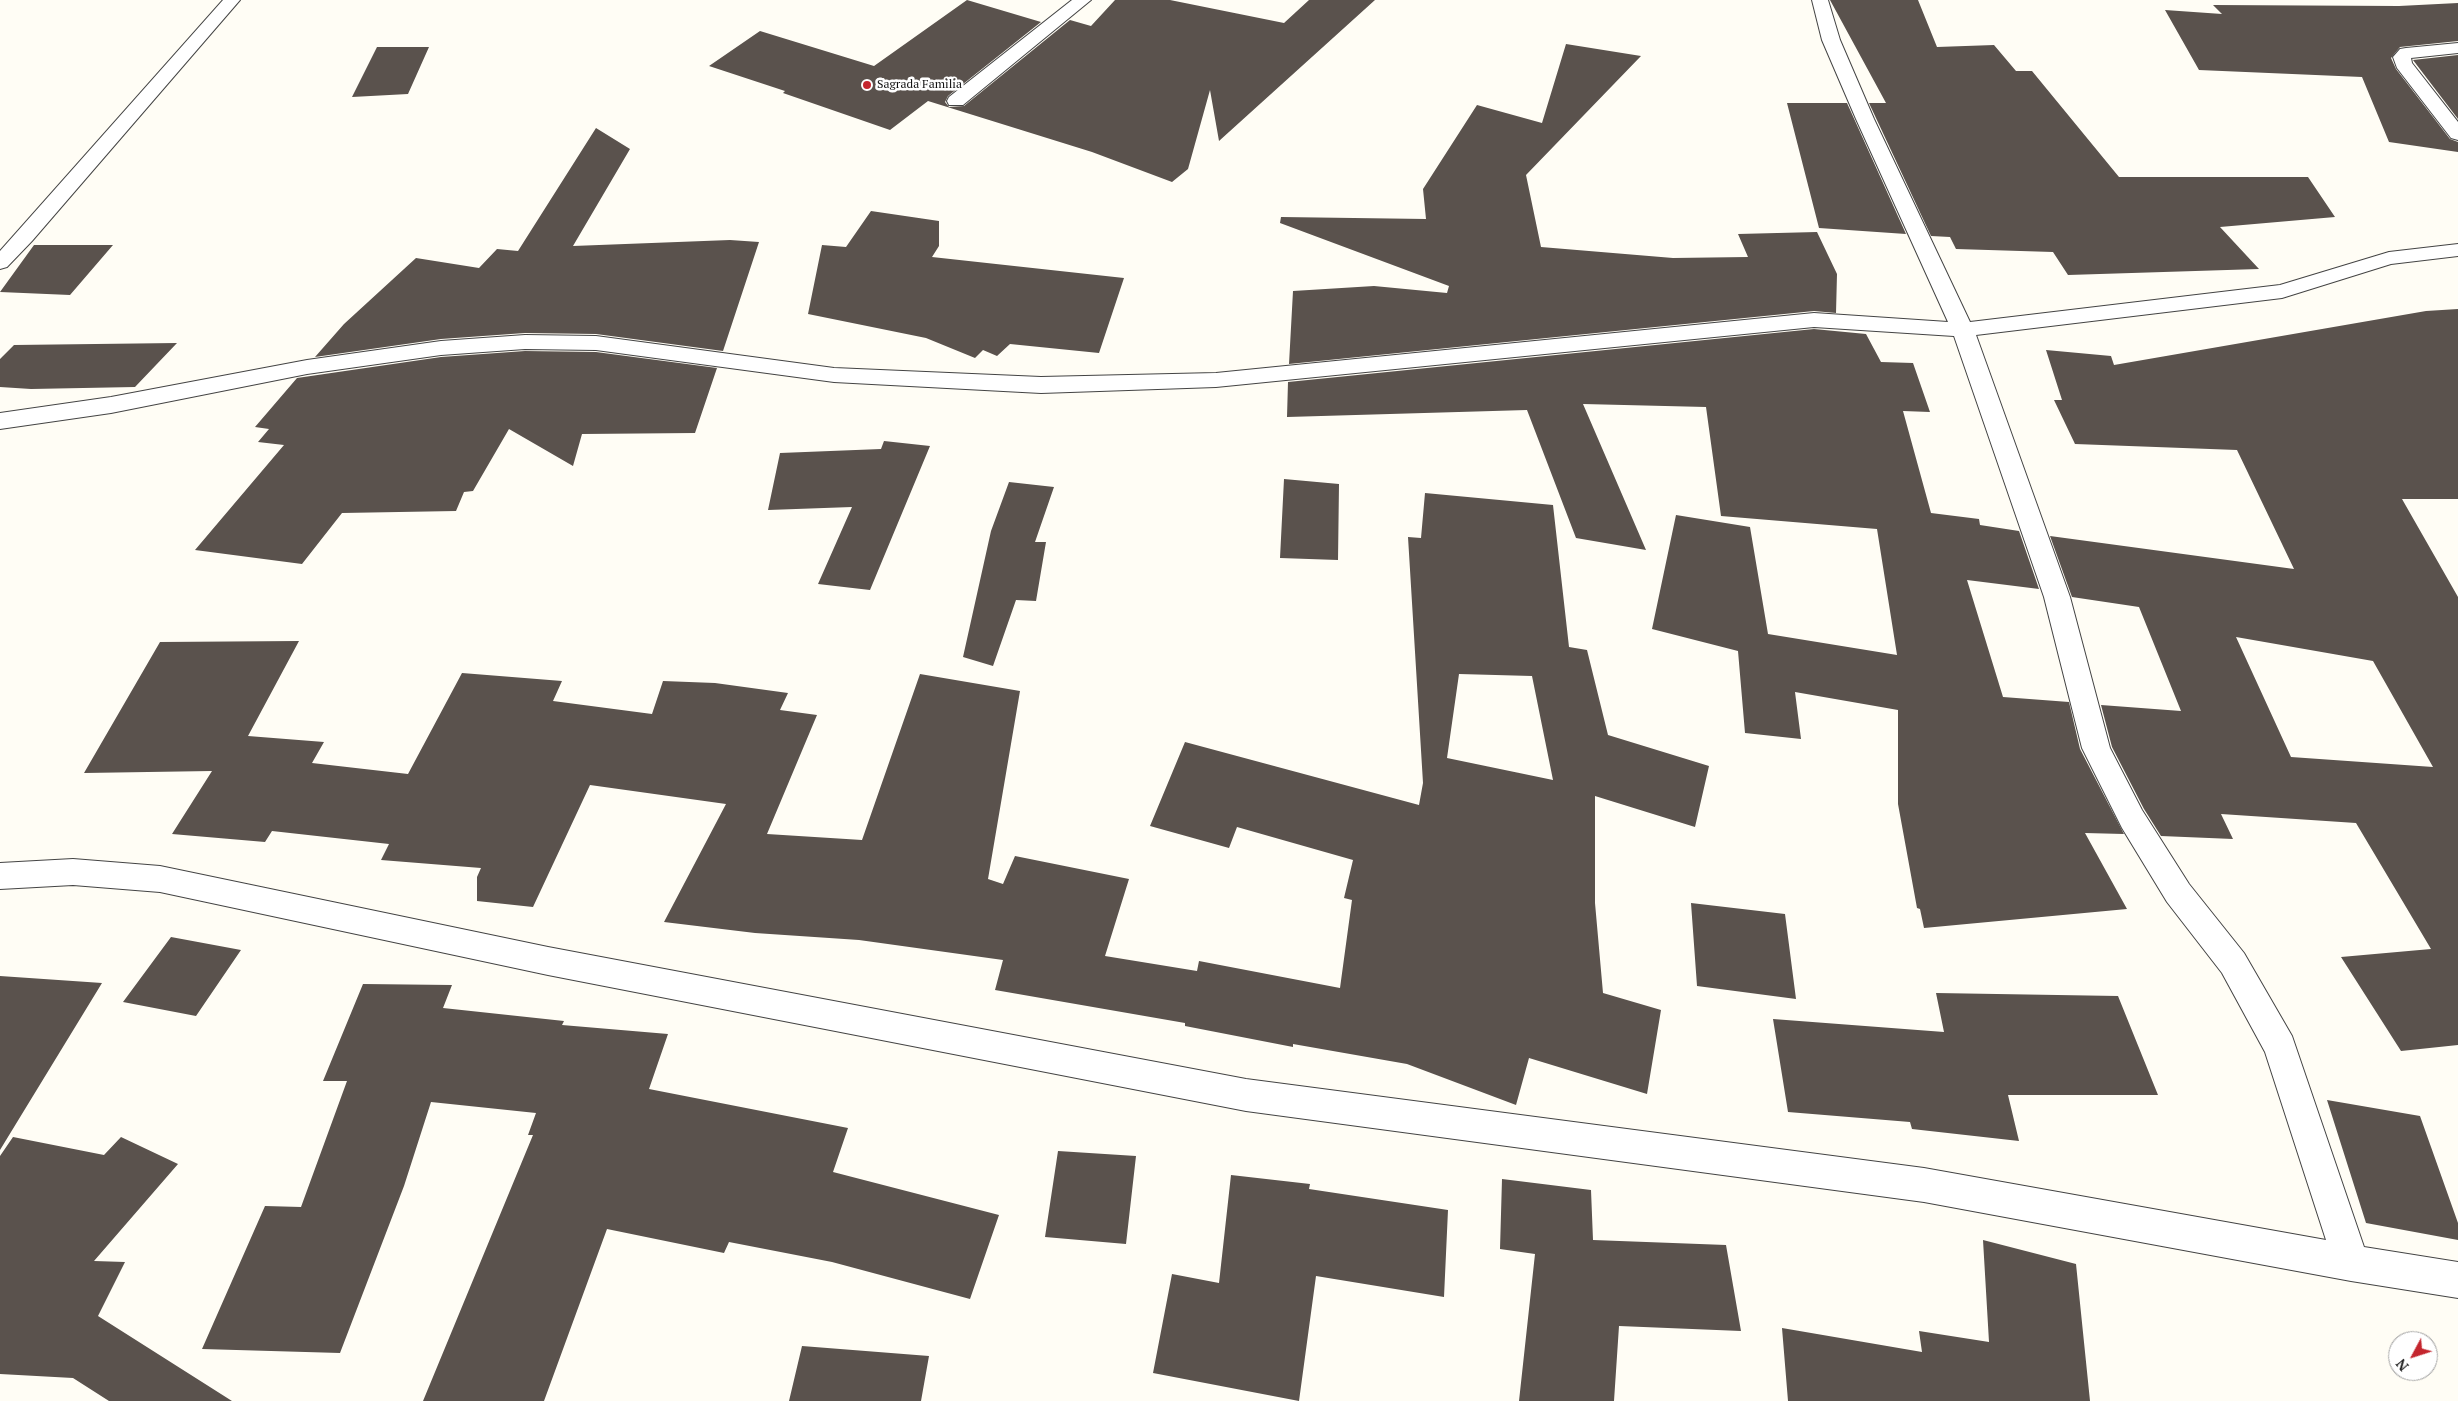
<!DOCTYPE html>
<style>
body{margin:0}
#map{position:relative;width:2458px;height:1401px;overflow:hidden;background:#fffdf5;font-family:"PT Serif",serif}
canvas{display:block}
.north{position:absolute;left:2388px;top:1331px;width:50px;height:50px;box-sizing:border-box;background:#fff;border:1px solid #a0a0a0;border-radius:50%;rotate:230deg;font-size:14px;font-weight:700;line-height:20px;text-align:center;color:#111}
.north::after{content:'';display:block;margin:auto;width:18px;height:22px;background:#c4262e;clip-path:polygon(50% 0,100% 100%,50% 72%,0 100%)}
</style>
<div id="map">
<canvas width="2458" height="1401"></canvas>
<div class="north">N</div>
</div>
<script>
const g = document.querySelector('canvas').getContext('2d');
g.lineJoin = 'round';
function fill(path, color) { g.fillStyle = color; g.fill(path, 'evenodd'); }
const poly = rows => new Path2D(rows.map(r => 'M' + r).join(''));
function strokePath(path, color, width, dash) { g.strokeStyle = color; g.lineWidth = width; g.lineCap = dash ? 'butt' : 'round'; g.setLineDash(dash || []); g.stroke(path); }
function label(font, color, halo, rows, align = 'center') {
  g.font = font + ' "PT Serif",serif'; g.lineWidth = 5; g.setLineDash([]); g.textBaseline = 'middle'; g.strokeStyle = halo; g.fillStyle = color; for (const [text, x, y, turn = 0] of rows) {
    g.save(); g.translate(x, y); g.rotate((+turn || 0) * Math.PI / 180); g.textAlign = isNaN(turn) ? turn : align; if (halo) g.strokeText(text, 0, 0); g.fillText(text, 0, 0); g.restore();
  }
}
const building = poly([
 [967,0,1041,22,948,96,945,102,949,107,964,106,1070,20,1091,26,1115,0,1170,0,1284,23,1309,0,1375,0,1219,141,1210,90,1188,169,1172,182,1092,152,928,101,890,130,783,93,785,91,709,66,760,31,874,66],
 [1830,0,1918,0,1937,47,1994,45,2016,71,2032,71,2119,177,2308,177,2335,217,2220,227,2259,269,2068,275,2053,252,1956,249,1950,237,1931,236,1869,103,1886,103],
 [2458,3,2458,41,2400,47,2391,58,2396,69,2450,139,2458,142,2458,152,2389,142,2362,77,2199,70,2165,10,2222,14,2213,5,2399,6],
 [1566,44,1641,56,1526,175,1541,247,1673,258,1748,257,1738,234,1817,232,1837,274,1836,313,1814,311,1289,364,1293,291,1374,286,1447,293,1449,286,1280,223,1281,217,1426,219,1423,189,1477,105,1542,123],
 [377,47,429,47,408,94,352,97],
 [2458,55,2458,119,2413,60],
 [1787,103,1847,103,1906,234,1819,228],
 [596,128,630,149,573,246,730,240,759,242,723,351,596,334,525,333,441,339,315,357,344,324,416,258,479,268,497,249,518,251],
 [871,211,939,221,939,246,932,257,1124,278,1099,353,1010,344,997,356,983,350,975,358,926,338,808,314,822,245,846,247],
 [34,245,113,245,70,295,0,292],
 [2458,309,2458,499,2402,499,2458,597,2458,1045,2401,1051,2341,957,2431,949,2356,823,2221,814,2233,839,2161,836,2144,809,2112,747,2101,705,2181,711,2139,607,2072,597,2050,536,2294,569,2237,450,2075,444,2054,400,2062,400,2046,350,2111,356,2114,365,2426,311],
 [2236,637,2373,661,2433,767,2291,757],
 [1814,329,1866,334,1881,362,1913,363,1930,412,1903,411,1931,513,1979,519,1980,525,2019,531,2039,589,1967,580,2003,697,2069,702,2080,749,2124,834,2085,833,2127,909,1924,928,1920,909,1917,908,1898,804,1898,710,1795,692,1801,739,1745,733,1738,651,1652,629,1676,515,1750,527,1768,634,1897,655,1877,529,1721,516,1706,407,1583,404,1646,550,1576,538,1527,410,1287,417,1288,382],
 [177,343,135,387,31,389,0,387,0,359,14,345],
 [525,351,596,352,717,368,695,433,582,434,573,466,509,429,473,491,464,492,456,511,342,513,302,564,195,550,284,445,258,442,269,429,255,427,297,378,441,357],
 [884,441,930,446,870,590,818,584,852,507,768,510,780,453,881,449],
 [1284,479,1339,484,1338,560,1280,558],
 [1009,482,1054,487,1035,542,1046,542,1036,601,1016,600,993,666,963,657,991,531],
 [1425,493,1553,505,1569,647,1587,650,1608,735,1709,766,1695,827,1595,796,1595,903,1603,993,1661,1010,1647,1094,1529,1058,1516,1105,1407,1064,1293,1044,1293,1047,1185,1026,1185,1023,995,990,1003,960,859,940,755,933,664,922,726,804,590,785,533,907,477,901,477,877,481,868,381,860,389,844,272,831,265,842,172,834,212,771,84,773,160,642,299,641,248,736,324,742,312,763,408,774,462,673,562,681,553,701,652,714,663,681,715,683,788,693,780,710,817,715,767,834,862,840,920,674,1020,691,988,879,1003,884,1015,856,1129,879,1105,956,1197,971,1199,961,1340,988,1352,900,1344,898,1353,860,1237,827,1229,848,1150,826,1185,742,1419,805,1423,783,1408,537,1421,538],
 [1459,674,1532,676,1553,780,1447,758],
 [1691,903,1785,914,1796,999,1697,986],
 [171,937,241,950,196,1016,123,1002],
 [0,976,102,983,0,1150],
 [363,984,452,985,443,1008,564,1021,562,1025,668,1034,649,1089,848,1128,833,1172,999,1215,970,1299,832,1262,729,1242,724,1253,607,1229,544,1401,423,1401,533,1135,528,1135,536,1113,431,1102,404,1186,340,1353,202,1349,265,1206,301,1207,347,1081,323,1081],
 [1936,993,2118,996,2158,1095,2008,1095,2019,1141,1912,1129,1910,1122,1788,1112,1773,1019,1944,1032],
 [2327,1100,2420,1116,2458,1223,2458,1240,2366,1223],
 [13,1137,104,1155,121,1137,178,1164,94,1261,125,1262,98,1316,232,1401,109,1401,73,1378,0,1374,0,1156],
 [1058,1151,1136,1156,1126,1244,1045,1237],
 [1231,1175,1310,1184,1309,1189,1448,1210,1444,1297,1316,1276,1299,1401,1153,1373,1172,1274,1219,1283],
 [1502,1179,1591,1190,1593,1240,1726,1245,1741,1331,1619,1326,1614,1401,1519,1401,1535,1254,1500,1249],
 [1983,1240,2076,1264,2090,1401,1788,1401,1782,1328,1922,1352,1919,1331,1989,1342],
 [802,1346,929,1356,921,1401,789,1401]
]);
const minor = poly([
 [223,0,240,0,32,241,7,267,0,269,0,251,223,0],
 [1072,0,1091,0,963,105,949,105,947,101,949,97,1072,0],
 [1812,0,1828,0,1840,40,1874,119,1970,322,2280,285,2389,252,2458,244,2458,256,2391,264,2282,298,1976,335,2070,597,2110,748,2142,810,2189,884,2244,953,2292,1036,2364,1247,2458,1262,2458,1298,2351,1281,1924,1202,1246,1111,548,975,160,892,73,885,0,889,0,863,73,859,160,866,548,947,1246,1079,1924,1168,2326,1240,2265,1052,2222,973,2167,902,2122,828,2082,748,2044,597,1954,336,1814,327,1216,387,1041,393,834,382,596,350,525,349,441,355,307,374,111,413,0,429,0,413,111,397,307,360,441,341,525,335,596,336,834,368,1041,377,1216,373,1814,313,1948,322,1856,119,1822,40,1812,0],
 [2458,43,2458,53,2411,58,2412,63,2458,122,2458,140,2451,138,2397,68,2393,57,2400,49,2406,48,2458,43]
]);
const markers = [
 [867,85,5,"#c4262e"]
];
const farPoinames = [
 ["Sagrada Familia",877,85]
];
fill(building, '#5a524d');
strokePath(minor, '#444', 2);
fill(minor, '#fff');
for (const [x, y, r, color] of markers) { const dot = new Path2D(); dot.arc(x, y, r, 0, 2 * Math.PI); g.fillStyle = color; g.fill(dot); strokePath(dot, '#fff', 2); }
label('12px', '#111', '#fff', farPoinames, 'left');
</script>
